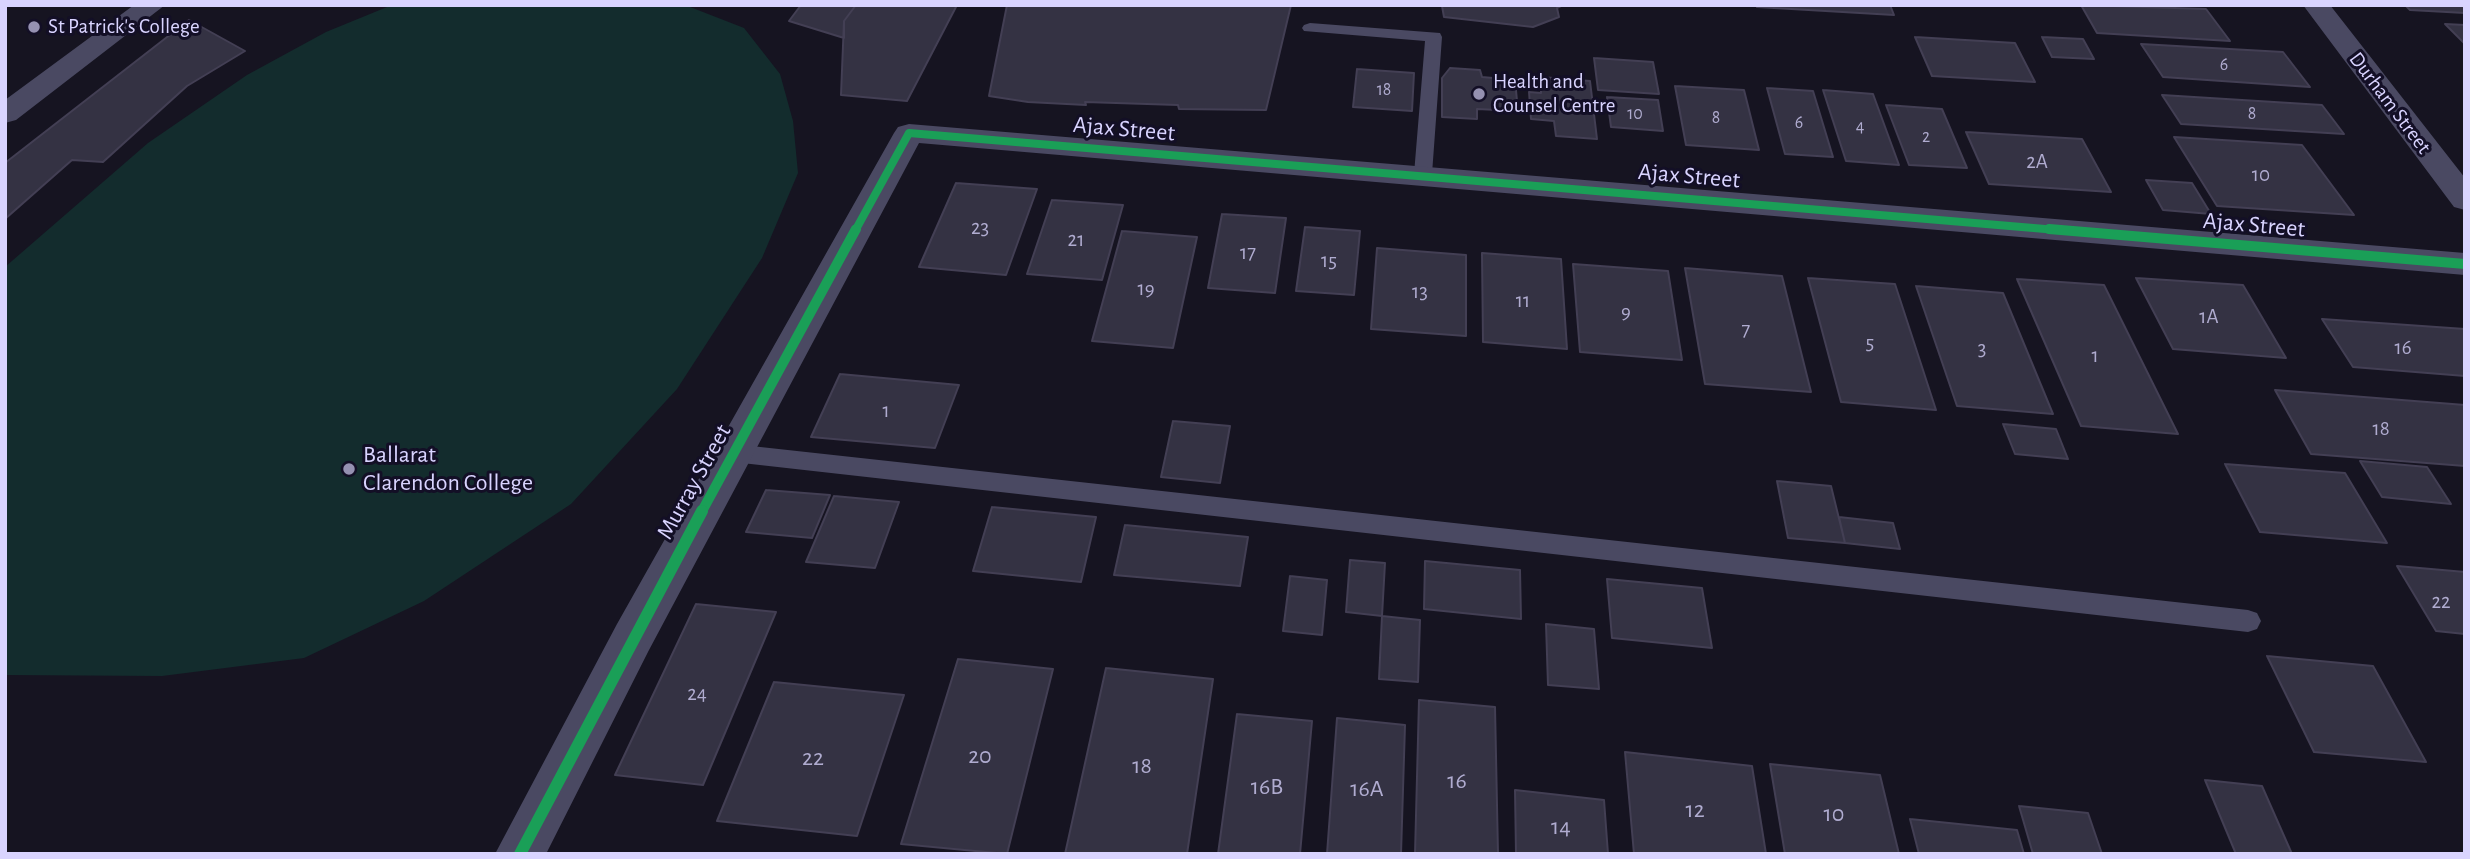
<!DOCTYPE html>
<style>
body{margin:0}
#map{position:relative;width:2470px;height:859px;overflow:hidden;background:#161421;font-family:"Alegreya Sans",sans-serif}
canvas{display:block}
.frame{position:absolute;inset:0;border:7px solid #d9d4ff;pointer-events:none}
</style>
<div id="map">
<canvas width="2470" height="859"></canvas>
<div class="frame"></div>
</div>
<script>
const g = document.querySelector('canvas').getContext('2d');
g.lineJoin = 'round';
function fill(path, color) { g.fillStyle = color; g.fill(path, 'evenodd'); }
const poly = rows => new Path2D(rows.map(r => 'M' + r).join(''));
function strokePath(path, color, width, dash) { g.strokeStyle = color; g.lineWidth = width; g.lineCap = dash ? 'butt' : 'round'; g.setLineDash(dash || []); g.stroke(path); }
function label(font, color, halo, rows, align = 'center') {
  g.font = font + ' "Alegreya Sans",sans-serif'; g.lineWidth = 6; g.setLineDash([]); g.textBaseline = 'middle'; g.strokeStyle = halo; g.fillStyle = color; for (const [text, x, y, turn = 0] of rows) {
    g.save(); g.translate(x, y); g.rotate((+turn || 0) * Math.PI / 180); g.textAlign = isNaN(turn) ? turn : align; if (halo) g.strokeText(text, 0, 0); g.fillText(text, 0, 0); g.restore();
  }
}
const green = poly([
 [392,5,685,5,744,28,780,74,793,121,798,173,762,258,677,389,571,504,424,601,304,658,162,676,5,675,5,267,148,143,247,75,326,32]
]);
const building = poly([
 [801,5,856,5,844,21,844,38,789,21,801,5],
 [856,5,957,5,907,101,841,95,844,21,856,5],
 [1007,5,1291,5,1266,110,1179,109,1178,105,1085,102,1086,105,1028,102,989,96,1007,5],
 [1433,5,1563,5,1557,8,1559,17,1533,27,1444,17,1442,6,1433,5],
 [1756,5,1890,5,1894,15,1757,7,1756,5],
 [2081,5,2206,9,2230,41,2097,33,2081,5],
 [2405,5,2465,5,2465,13,2410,10,2405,5],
 [189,20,245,51,187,86,103,162,72,160,5,219,5,163,189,20],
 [2445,24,2465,25,2465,44,2445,24],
 [1915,37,2015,43,2035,82,1932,76,1915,37],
 [2042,37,2083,39,2094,59,2052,57,2042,37],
 [2141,44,2283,52,2310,87,2163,77,2141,44],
 [1594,58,1653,62,1659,94,1598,90,1594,58],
 [1450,68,1480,70,1482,77,1515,80,1518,111,1477,109,1477,119,1442,117,1442,78,1450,68],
 [1357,69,1414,73,1412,111,1353,107,1357,69],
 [1541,77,1590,81,1597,139,1556,136,1554,121,1531,119,1529,92,1541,93,1541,77],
 [1675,86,1744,90,1759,150,1686,145,1675,86],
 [1767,88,1813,91,1833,157,1785,154,1767,88],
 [1823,90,1873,94,1899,165,1846,161,1823,90],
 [2162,95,2322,105,2344,134,2181,124,2162,95],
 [1607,97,1658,100,1663,131,1611,127,1607,97],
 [1886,105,1942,109,1967,168,1909,165,1886,105],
 [1966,132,2082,139,2111,192,1989,184,1966,132],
 [2174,137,2302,145,2354,215,2217,206,2174,137],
 [2146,180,2192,183,2211,214,2163,210,2146,180],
 [956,183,1037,189,1006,275,919,267,956,183],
 [1052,200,1123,205,1102,280,1027,274,1052,200],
 [1222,214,1286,218,1275,293,1208,288,1222,214],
 [1305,227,1360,231,1354,295,1296,291,1305,227],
 [1122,231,1197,237,1173,348,1092,341,1122,231],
 [1377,248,1466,255,1466,336,1371,329,1377,248],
 [1482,253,1561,259,1567,349,1483,342,1482,253],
 [1573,264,1668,271,1682,360,1580,352,1573,264],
 [1685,268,1782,276,1811,392,1705,384,1685,268],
 [1808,278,1895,284,1936,410,1841,402,1808,278],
 [2136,278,2243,285,2286,358,2173,349,2136,278],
 [2017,279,2104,285,2178,434,2081,426,2017,279],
 [1916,286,2003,293,2053,414,1957,406,1916,286],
 [2322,319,2465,329,2465,376,2353,367,2322,319],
 [840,374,959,385,935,448,811,437,840,374],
 [2275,390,2465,405,2465,466,2311,454,2275,390],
 [1173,421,1230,426,1220,483,1161,477,1173,421],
 [2003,424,2056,429,2068,459,2015,454,2003,424],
 [2360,461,2427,467,2451,504,2382,497,2360,461],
 [2225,464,2345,473,2387,543,2260,532,2225,464],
 [1777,481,1831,486,1845,543,1788,538,1777,481],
 [766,490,830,495,812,538,746,532,766,490],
 [834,496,899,502,875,568,806,562,834,496],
 [992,507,1096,517,1081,582,973,571,992,507],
 [1839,517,1893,523,1900,549,1845,543,1839,517],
 [1125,525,1248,537,1240,586,1114,575,1125,525],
 [1350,560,1385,563,1382,616,1346,612,1350,560],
 [1425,561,1520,570,1521,619,1424,609,1425,561],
 [2397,566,2465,572,2465,634,2436,631,2397,566],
 [1290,576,1327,580,1322,635,1283,631,1290,576],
 [1607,579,1702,588,1712,648,1612,638,1607,579],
 [696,604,776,612,703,785,615,775,696,604],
 [1382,616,1420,620,1418,682,1379,679,1382,616],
 [1546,624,1594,629,1599,689,1548,685,1546,624],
 [2267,656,2373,666,2426,762,2314,752,2267,656],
 [958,659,1053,669,1007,854,901,844,958,659],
 [1106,668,1213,679,1187,854,1065,854,1106,668],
 [774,682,904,695,857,836,717,821,774,682],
 [1419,700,1495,707,1498,854,1415,854,1419,700],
 [1237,714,1312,721,1300,854,1218,854,1237,714],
 [1337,718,1405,725,1401,854,1327,854,1337,718],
 [1625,752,1752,766,1766,854,1634,854,1625,752],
 [1770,764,1880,775,1899,854,1785,854,1770,764],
 [2205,780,2262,786,2292,854,2236,854,2205,780],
 [1515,790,1604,800,1608,854,1516,854,1515,790],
 [2019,806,2088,813,2102,854,2033,854,2019,806],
 [1910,819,2017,830,2024,854,1919,854,1910,819]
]);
const service = poly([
 [1310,23,1440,33,1442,37,1432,174,1430,178,1423,180,1414,174,1425,41,1304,31,1302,28,1304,25,1310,23],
 [733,444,2248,610,2257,613,2261,621,2257,629,2248,632,733,462,725,459,721,453,725,447,733,444]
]);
const minor = poly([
 [134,5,165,5,16,120,5,123,5,100,134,5],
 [2303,5,2330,5,2465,178,2465,210,2454,207,2303,5],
 [909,124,2465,253,2465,275,919,143,649,650,546,854,495,854,617,624,894,133,898,127,909,124]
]);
const cyclewayFar2 = poly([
 [855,231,909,133,2069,231]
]);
const cyclewayFar1 = poly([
 [2049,229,2465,264],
 [701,513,856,229]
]);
const cycleway = poly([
 [520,854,702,511]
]);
const markers = [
 [34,27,7,"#9591b1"],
 [1479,94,7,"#9591b1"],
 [349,469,7,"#9591b1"]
];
const farNumbernames = [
 ["6",2224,65],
 ["18",1384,90],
 ["10",1635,114],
 ["8",2252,114],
 ["8",1716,118],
 ["6",1799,123],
 ["4",1860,127],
 ["2",1926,137]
];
const farPoinames = [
 ["St Patrick's College",48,27],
 ["Health and",1493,82],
 ["Counsel Centre",1493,106]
];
const farStreetnames = [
 ["Durham Street",2390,103,53]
];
const numberNames = [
 ["2A",2037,162],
 ["10",2261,175],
 ["23",980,228],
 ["21",1076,240],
 ["17",1248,253],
 ["15",1329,261],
 ["19",1146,289],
 ["13",1420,292],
 ["11",1523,301],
 ["9",1626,312],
 ["1A",2209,317],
 ["7",1746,330],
 ["5",1870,343],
 ["16",2403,348],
 ["3",1982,349],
 ["1",2095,356],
 ["1",886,411],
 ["18",2381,429],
 ["22",2441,602],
 ["24",697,694]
];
const streetNames = [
 ["Ajax Street",1124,129,5],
 ["Ajax Street",1689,176,5],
 ["Ajax Street",2254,225,5],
 ["Murray Street",694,482,-61]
];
const poiNames = [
 ["Ballarat",363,455],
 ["Clarendon College",363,483]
];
const nearNumbernames = [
 ["20",980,756],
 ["22",813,758],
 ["18",1142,766],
 ["16",1457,781],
 ["16B",1267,787],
 ["16A",1367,789],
 ["12",1695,810],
 ["10",1834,814],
 ["14",1561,827]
];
fill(green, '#132c2d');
fill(building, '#343243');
strokePath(building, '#433f54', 2);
fill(service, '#4a4962');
fill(minor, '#4a4962');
strokePath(cyclewayFar2, '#1a9f57', 8);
strokePath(cyclewayFar1, '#1a9f57', 10);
strokePath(cycleway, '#1a9f57', 12);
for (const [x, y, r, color] of markers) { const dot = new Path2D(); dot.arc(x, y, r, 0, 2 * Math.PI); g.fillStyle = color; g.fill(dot); strokePath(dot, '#130f26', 2.5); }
label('18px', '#b0acd0', null, farNumbernames);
label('21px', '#d9d4ff', '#130f26', farPoinames, 'left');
label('21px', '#d9d4ff', '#130f26', farStreetnames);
label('21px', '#b0acd0', null, numberNames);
label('24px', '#d9d4ff', '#130f26', streetNames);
label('24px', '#d9d4ff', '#130f26', poiNames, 'left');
label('24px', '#b0acd0', null, nearNumbernames);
</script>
